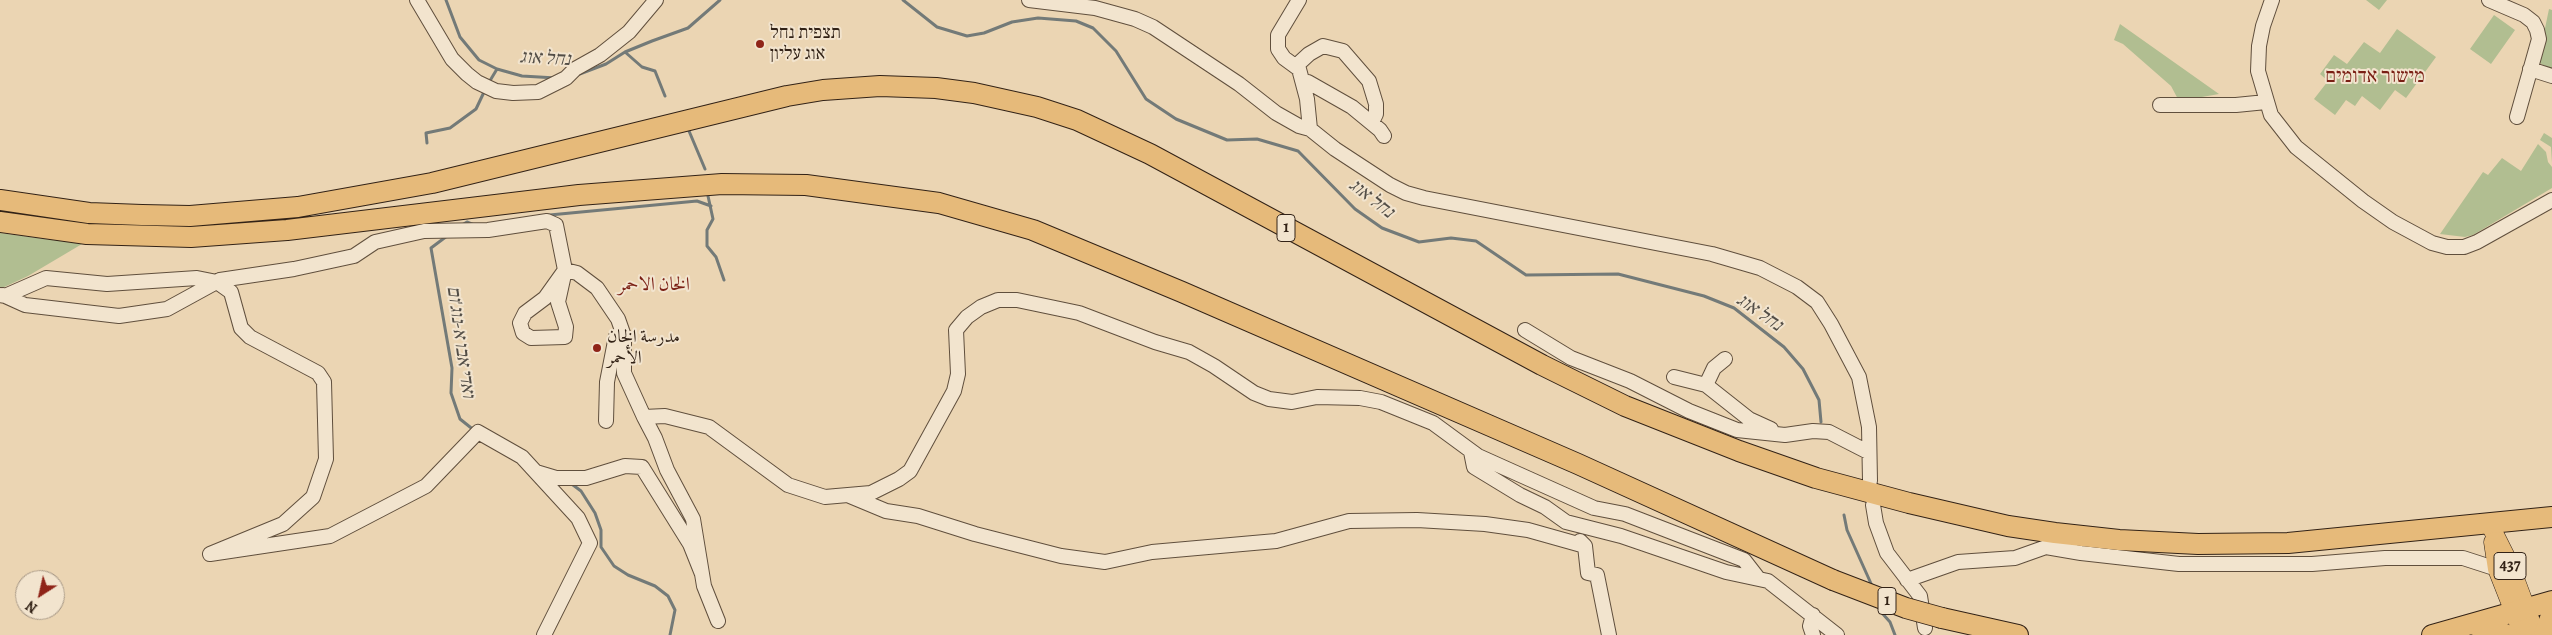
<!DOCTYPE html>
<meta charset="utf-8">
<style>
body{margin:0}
#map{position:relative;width:2552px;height:635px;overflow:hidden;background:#ebd5b3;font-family:Alegreya,serif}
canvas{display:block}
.north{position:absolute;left:15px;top:570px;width:50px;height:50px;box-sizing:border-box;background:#f2e4ce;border:1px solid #a59684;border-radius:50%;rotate:215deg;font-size:14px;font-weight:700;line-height:20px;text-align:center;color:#322216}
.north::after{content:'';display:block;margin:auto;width:18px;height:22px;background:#8f2418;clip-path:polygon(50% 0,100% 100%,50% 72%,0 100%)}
</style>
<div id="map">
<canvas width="2552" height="635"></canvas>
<div class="north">N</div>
</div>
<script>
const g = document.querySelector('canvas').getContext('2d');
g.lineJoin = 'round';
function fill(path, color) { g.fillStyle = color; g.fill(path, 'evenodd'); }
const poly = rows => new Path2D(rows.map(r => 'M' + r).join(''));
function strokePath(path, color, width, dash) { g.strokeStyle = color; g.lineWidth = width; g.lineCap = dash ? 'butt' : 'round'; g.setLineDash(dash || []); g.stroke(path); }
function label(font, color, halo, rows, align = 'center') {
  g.font = font + ' Alegreya,Amiri,"Frank Ruhl Libre",serif'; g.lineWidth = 4; g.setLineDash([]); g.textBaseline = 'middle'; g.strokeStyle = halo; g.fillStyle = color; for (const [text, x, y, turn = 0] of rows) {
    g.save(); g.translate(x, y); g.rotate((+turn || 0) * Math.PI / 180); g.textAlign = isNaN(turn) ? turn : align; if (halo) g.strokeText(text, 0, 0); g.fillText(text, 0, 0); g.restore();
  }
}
const green = poly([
 [2366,0,2387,0,2379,10],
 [2549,9,2552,10,2552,70,2538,62],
 [2494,15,2515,30,2491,64,2470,49],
 [2120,24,2219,94,2179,101,2171,86,2123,44,2114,40],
 [2397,29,2436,57,2406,98,2395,90,2380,110,2362,96,2355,106,2346,100,2335,115,2314,99,2328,81,2320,74,2334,55,2347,64,2364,42,2380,53],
 [2544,133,2552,138,2552,163,2551,147,2540,140],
 [2538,144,2546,152,2548,162,2552,167,2552,188,2473,235,2465,237,2440,234,2483,172,2488,175,2502,158,2521,171],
 [0,233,82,244,28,276,0,289]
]);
const stream = poly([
 [446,0,460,37,479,60,497,69,522,76,556,78],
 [903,0,937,27,967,36,984,33,1012,22,1038,18,1076,21,1093,28,1116,51,1146,99,1176,119,1227,140,1257,139,1298,151,1355,209,1382,228,1419,242,1451,238,1476,241,1526,275,1618,274,1704,296,1734,308,1784,347,1803,369,1819,400,1821,422],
 [625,52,642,67,655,71,665,96],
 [577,75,606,64,625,52,652,41,688,28,720,0],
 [488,84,497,69],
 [689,131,705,169],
 [427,143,426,133,450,128,476,109,485,90],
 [708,196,713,219,707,230,707,246,716,257,724,280],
 [539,216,697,201,711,206],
 [462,225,467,222,474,225],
 [447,236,431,248,452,368,451,393,460,419,475,431],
 [569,482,581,491,595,513,601,530,601,547,614,566,628,575,655,586,668,596,675,610,670,635],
 [1844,515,1847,530,1873,588],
 [1879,605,1882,613,1890,622,1895,635]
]);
const minor = poly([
 [417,0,452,59,467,74,477,82,496,91,513,93,538,92,566,78,575,69,600,55,629,32,656,0],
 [1029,0,1095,8,1135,19,1153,27,1239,84,1276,113,1299,126,1310,129],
 [1299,0,1278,35,1278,49,1284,58,1299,69,1307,99,1310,129,1335,149,1390,185,1406,193,1424,198,1712,254,1760,268,1797,287,1817,302,1831,324,1859,377,1869,427,1870,481],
 [2272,0,2263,26,2259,46,2258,71,2271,115,2296,147,2363,201,2393,222,2432,243,2447,247,2464,247,2477,242,2552,200],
 [2489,0,2524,15,2533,22,2537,30,2539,39,2517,117],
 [1296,66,1309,54,1323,46,1343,51,1369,81,1376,104,1376,114,1372,122],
 [2530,69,2552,76],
 [1303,83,1308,82,1352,107,1380,130,1384,136],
 [2160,105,2236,105,2266,102],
 [0,295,5,296,46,278,107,284,197,278,217,282,231,292,241,328,250,337,318,373,324,382,326,459,313,497,283,524,210,554,330,536,426,486,478,432,522,457,578,518,590,543,544,635],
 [3,295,25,305,119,316,167,309,220,280,294,269,354,256,375,242,424,231,488,230,547,221,556,225,565,270,558,302,566,327,565,337,531,338,523,333,520,323,525,313,545,298,565,270,577,273,597,288,618,319,624,336,624,373,644,417,665,416,709,427,788,485,825,497,871,493,899,479,910,471,954,391,958,374,956,330,967,317,981,307,998,300,1017,300,1079,313,1155,342,1189,352,1214,366,1254,393,1269,399,1292,402,1317,397,1360,398,1381,402,1433,423,1478,456,1594,508,1625,514,1744,560,1758,578],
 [1525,330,1571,358,1630,381,1689,411,1737,430,1785,435,1813,431,1829,432,1868,452],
 [1674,377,1706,385,1749,419,1771,429],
 [1706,385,1714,368,1725,359],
 [644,417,655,438,667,470,693,519,704,586,718,621],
 [606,421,607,382,616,336],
 [1471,452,1474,467,1520,495,1545,507,1566,522,1621,536,1726,572,1768,581,1837,635],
 [536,472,556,478,586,478,625,466,642,467,690,544,702,574],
 [850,496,886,511,918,516,975,534,1061,556,1105,562,1152,552,1276,541,1349,521,1417,520,1485,524,1528,530,1585,546],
 [1873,505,1876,523,1887,553,1920,596,1925,628],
 [1580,541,1585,546,1588,573,1597,575,1609,635],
 [1907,580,1958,562,2015,558,2046,547,2081,553,2179,564,2312,564,2385,558,2463,558,2497,569],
 [1813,635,1810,626,1813,615]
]);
const major = poly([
 [2490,525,2510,565,2536,635],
 [2493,542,2497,569,2523,635]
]);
const highway = poly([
 [0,200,89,213,142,215,190,216,298,207,432,183,787,96,823,90,880,86,936,88,974,93,1037,107,1077,120,1150,154,1542,365,1625,406,1739,451,1816,478,1909,503,2008,526,2055,533,2119,540,2198,544,2288,543,2552,517],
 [0,222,87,234,191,237,287,230,579,195,722,184,806,185,939,203,1033,230,1182,292,1578,464,1833,580],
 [1942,618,2018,635],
 [2474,625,2495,629,2507,635],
 [2432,635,2552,601],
 [2544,635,2552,613]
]);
const highwayBridge = poly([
 [1833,580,1906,608,1942,618]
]);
const markers = [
 [760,44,5,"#8f2418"],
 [597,348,5,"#8f2418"]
];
const shields = [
 [1286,228,18],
 [2510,566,32],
 [1887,601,18]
];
const shieldNames = [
 ["1",1286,228],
 ["437",2510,566],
 ["1",1887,601]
];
const poiNames = [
 ["תצפית נחל",770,34],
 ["אוג עליון",770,55],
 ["مدرسة الخان",607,338],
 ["الأحمر",607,359]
];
const waterNames = [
 ["נחל אוג",545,59,3],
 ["נחל אוג",1371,199,38],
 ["נחל אוג",1759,313,35],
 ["ואדי אבו א-נוג'ום",460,342,82]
];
const neighbourhoodNames = [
 ["الخان الاحمر",654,285]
];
const quarterNames = [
 ["מישור אדומים",2375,77]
];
fill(green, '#b1be91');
strokePath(stream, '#737a78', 3);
strokePath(minor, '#604f3d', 16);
strokePath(major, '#322216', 19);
strokePath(highway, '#322216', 22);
strokePath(minor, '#f2e4ce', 14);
strokePath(major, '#e6ba7a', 18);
strokePath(highway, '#e6ba7a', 20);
strokePath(highwayBridge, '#322216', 22, []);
strokePath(highwayBridge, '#e6ba7a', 20);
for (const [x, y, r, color] of markers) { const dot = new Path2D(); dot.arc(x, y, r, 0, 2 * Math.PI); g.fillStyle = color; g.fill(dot); strokePath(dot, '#f2e4ce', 2); }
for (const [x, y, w] of shields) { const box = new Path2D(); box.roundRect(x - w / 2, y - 13.5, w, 27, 4); g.fillStyle = '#f2e4ce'; g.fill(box); strokePath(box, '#322216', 1); }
label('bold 16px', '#322216', null, shieldNames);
label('18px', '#322216', '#f2e4ce', poiNames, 'left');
label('italic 19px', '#534e47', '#f2e4ce', waterNames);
label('19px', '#7a1f14', '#f2e4ce', neighbourhoodNames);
label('20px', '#7a1f14', '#f2e4ce', quarterNames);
</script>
